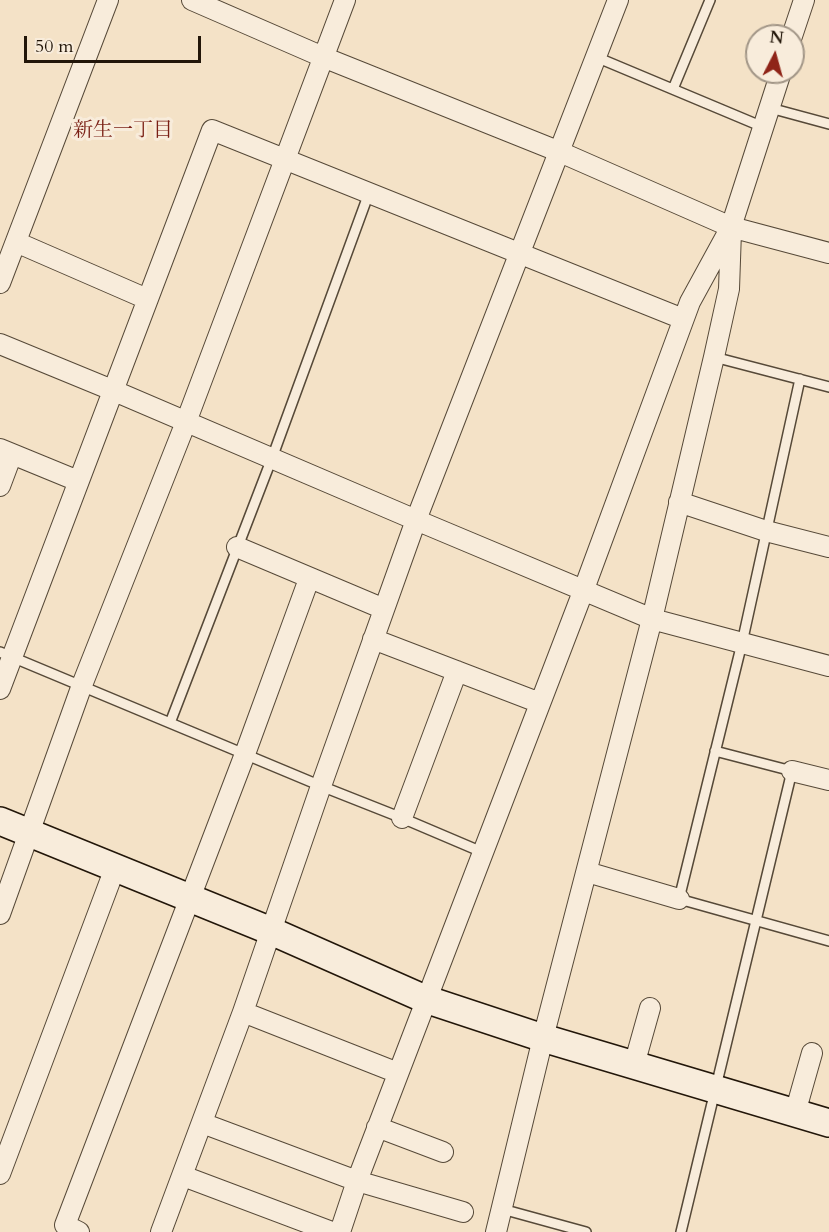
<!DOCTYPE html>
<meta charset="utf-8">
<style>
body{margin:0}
#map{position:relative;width:829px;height:1232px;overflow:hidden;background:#f4e2c7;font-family:Cardo,serif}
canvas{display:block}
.north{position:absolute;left:745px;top:24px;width:60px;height:60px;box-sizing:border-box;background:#f8ecdb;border:2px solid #a29687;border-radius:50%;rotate:6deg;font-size:16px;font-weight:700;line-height:24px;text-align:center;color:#221609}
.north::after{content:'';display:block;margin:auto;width:21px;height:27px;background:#8f2418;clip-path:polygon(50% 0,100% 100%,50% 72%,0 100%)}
.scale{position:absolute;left:24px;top:36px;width:177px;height:27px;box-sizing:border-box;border:3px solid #221609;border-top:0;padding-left:8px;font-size:18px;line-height:21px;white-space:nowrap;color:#221609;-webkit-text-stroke:4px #f8ecdb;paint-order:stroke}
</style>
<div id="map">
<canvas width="829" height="1232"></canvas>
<div class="north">N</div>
<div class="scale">50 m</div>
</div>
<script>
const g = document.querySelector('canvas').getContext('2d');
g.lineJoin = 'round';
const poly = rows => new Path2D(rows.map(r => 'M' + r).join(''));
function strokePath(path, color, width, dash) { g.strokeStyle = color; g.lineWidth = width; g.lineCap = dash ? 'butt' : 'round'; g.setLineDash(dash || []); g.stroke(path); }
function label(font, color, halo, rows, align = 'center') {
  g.font = font + ' Cardo,"Noto Serif JP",serif'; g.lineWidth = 6; g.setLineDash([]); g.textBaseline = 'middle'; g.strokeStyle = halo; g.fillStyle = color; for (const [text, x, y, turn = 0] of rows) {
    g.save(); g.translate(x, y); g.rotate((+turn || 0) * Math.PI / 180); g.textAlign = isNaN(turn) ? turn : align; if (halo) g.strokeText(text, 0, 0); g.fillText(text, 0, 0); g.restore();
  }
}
const lane = poly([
 [596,57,763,127],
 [673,89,710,0],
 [770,108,829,124],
 [714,357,829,387],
 [800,379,742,643,679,899,829,941],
 [0,652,321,786,402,818,482,852],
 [170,723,272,458,369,193],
 [502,1209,586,1232],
 [681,1232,792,771,715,751]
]);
const street = poly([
 [192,0,323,57,560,152,731,227,829,253],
 [792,36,804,0],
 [16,242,147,299],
 [0,283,108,0],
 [0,344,112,390,416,520,652,619,829,666],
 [0,449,78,481],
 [0,486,12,454],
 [679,502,766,531,829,547],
 [237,547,384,609],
 [373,639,540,703],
 [0,689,212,130,683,319],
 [792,771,829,780],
 [402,818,457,671],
 [587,872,679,899],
 [0,914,82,685,186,422,345,0],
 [243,1012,398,1073],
 [634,1065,650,1008],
 [795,1113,812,1053],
 [202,1123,357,1181,463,1212],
 [377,1127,443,1152],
 [0,1174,115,868],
 [183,1176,332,1232],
 [79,1232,65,1225,245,754,309,579],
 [161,1232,243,1012,321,786,416,520,618,0],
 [340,1232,357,1181,584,589,690,302,731,227,781,72],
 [496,1232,543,1038,652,619,714,357,729,289,731,231]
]);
const secondary = poly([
 [0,821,271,931,425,999,543,1038,829,1123]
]);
const neighbourhoodNames = [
 ["新生一丁目",123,131]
];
strokePath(lane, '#564938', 12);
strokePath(street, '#564938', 22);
strokePath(secondary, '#221609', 30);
strokePath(lane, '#f8ecdb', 9);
strokePath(street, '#f8ecdb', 20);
strokePath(secondary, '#f8ecdb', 27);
label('20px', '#7a1f14', '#f8ecdb', neighbourhoodNames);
</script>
